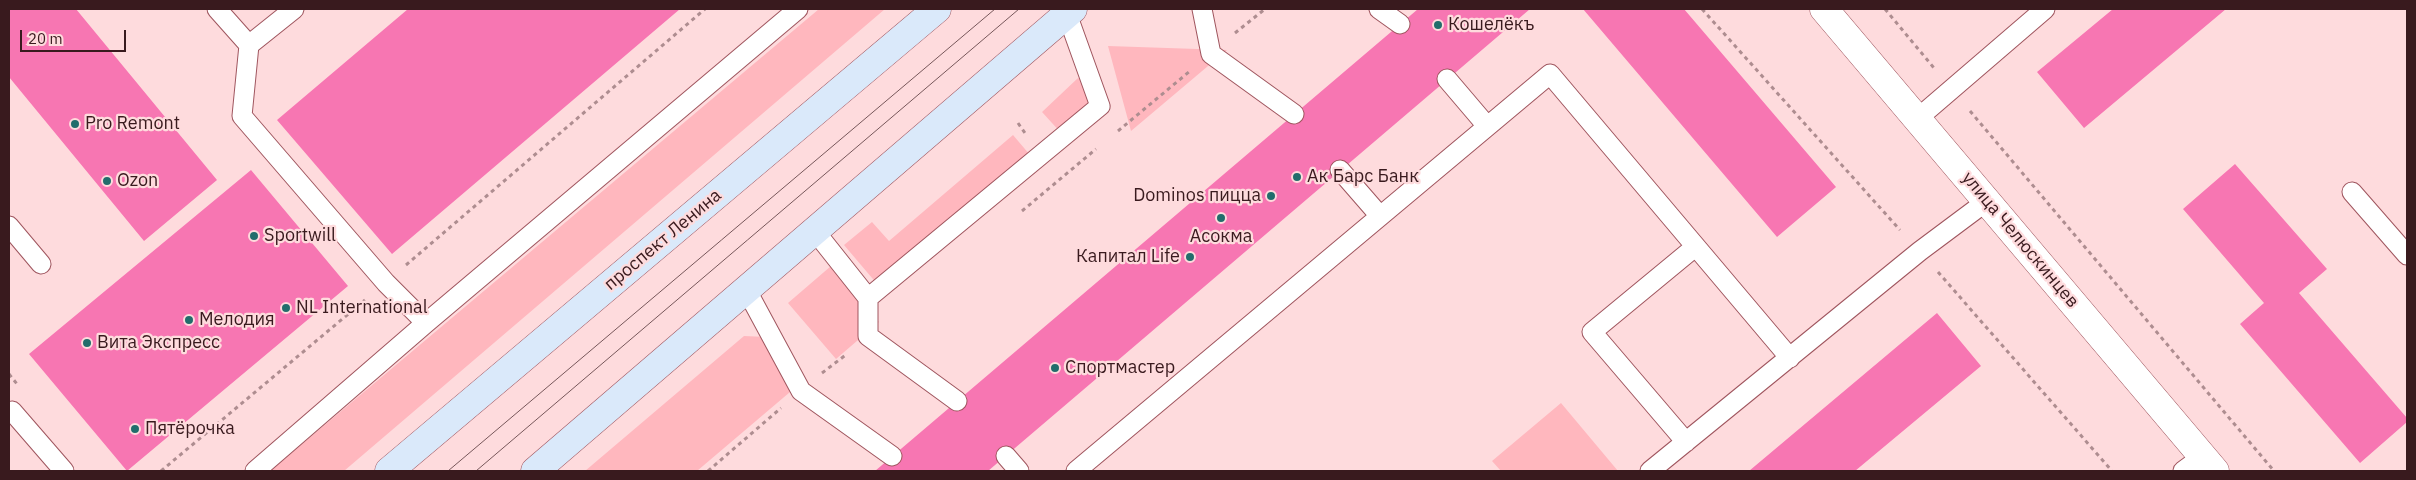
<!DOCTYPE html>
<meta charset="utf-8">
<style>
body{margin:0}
#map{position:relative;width:2416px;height:480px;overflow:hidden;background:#fedbdd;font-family:"IBM Plex Sans",sans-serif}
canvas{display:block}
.frame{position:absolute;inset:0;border:10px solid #391a1e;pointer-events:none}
.scale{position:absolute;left:20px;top:30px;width:106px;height:22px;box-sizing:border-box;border:2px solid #391a1e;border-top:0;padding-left:6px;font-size:15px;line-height:18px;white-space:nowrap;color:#391a1e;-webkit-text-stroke:4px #fedbdd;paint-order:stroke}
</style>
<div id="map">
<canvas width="2416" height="480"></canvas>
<div class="frame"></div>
<div class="scale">20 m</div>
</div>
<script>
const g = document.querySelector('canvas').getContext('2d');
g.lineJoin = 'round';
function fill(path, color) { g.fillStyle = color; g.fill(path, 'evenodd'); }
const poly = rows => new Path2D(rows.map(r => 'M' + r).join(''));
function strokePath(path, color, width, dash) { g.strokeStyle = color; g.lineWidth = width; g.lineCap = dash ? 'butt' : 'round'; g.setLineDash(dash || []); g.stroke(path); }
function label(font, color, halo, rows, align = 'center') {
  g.font = font + ' "IBM Plex Sans",sans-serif'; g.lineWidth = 4.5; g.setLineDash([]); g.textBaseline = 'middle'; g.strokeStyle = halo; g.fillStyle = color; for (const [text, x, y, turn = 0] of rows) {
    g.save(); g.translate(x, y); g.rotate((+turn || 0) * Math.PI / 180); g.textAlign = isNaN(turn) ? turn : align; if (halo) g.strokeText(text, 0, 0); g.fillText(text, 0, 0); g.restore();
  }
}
const green = poly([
 [819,9,885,9,344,471,270,471],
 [1108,46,1227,50,1131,131],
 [1078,78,1087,83,1098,102,1062,134,1042,112],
 [1013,135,1030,155,878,285,844,245,872,222,889,241],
 [831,266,879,322,836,359,788,303],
 [744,336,766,337,803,381,697,471,585,471],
 [1561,403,1618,471,1501,471,1492,461]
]);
const building = poly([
 [9,9,76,9,217,180,144,241,9,77],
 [408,9,680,9,392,254,277,120],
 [1418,9,1530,9,988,471,875,471],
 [1583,9,1684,9,1836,187,1777,237],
 [2113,9,2226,9,2084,128,2037,72],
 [2235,164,2327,269,2299,293,2407,418,2407,422,2360,463,2240,324,2264,303,2183,209],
 [251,170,348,286,127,471,29,354],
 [1937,313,1981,366,1855,471,1749,471]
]);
const path = poly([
 [1702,9,1900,230],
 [1885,9,1934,68],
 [1235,33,1265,9],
 [1970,111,2274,471],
 [1018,123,1025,133],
 [1118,131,1190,71],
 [1022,211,1096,149],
 [406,265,705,9],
 [1938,272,2112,471],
 [822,373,847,354],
 [9,374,17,384],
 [161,471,365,300],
 [708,471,781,408]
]);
const lane = poly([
 [217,9,249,45,242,116,386,283,426,323],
 [1202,9,1211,54,1294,114],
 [1379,9,1400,24],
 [249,45,294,9],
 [1447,79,1487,126],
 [1917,119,2045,9],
 [1340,170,1380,216],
 [2352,192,2407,255],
 [9,226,41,264],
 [814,230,868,298,868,336,957,401],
 [746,289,801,391,892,456],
 [868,298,1100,106,1067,14],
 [12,411,64,471],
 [1686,442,1592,332,1695,247],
 [1006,456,1019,471],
 [255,471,426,323,798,9],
 [1076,471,1550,74,1790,358],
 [1650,471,1920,251,1987,201],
 [2183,471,2202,457]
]);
const street = poly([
 [1824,9,2215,471]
]);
const secondary = poly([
 [389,471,937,9],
 [535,471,1073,9]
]);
const tram = poly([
 [448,471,995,9],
 [476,471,1019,9]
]);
const markers = [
 [1438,25,5,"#226d6c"],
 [75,124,5,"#226d6c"],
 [1297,177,5,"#226d6c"],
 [107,181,5,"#226d6c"],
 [1271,196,5,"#226d6c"],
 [1221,218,5,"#226d6c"],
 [254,236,5,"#226d6c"],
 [1190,257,5,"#226d6c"],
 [286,308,5,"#226d6c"],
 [189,320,5,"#226d6c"],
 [87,343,5,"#226d6c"],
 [1055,368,5,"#226d6c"],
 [135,429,5,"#226d6c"]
];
const poiNames = [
 ["Кошелёкъ",1448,25],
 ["Pro Remont",85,124],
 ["Ак Барс Банк",1307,177],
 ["Ozon",117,181],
 ["Dominos пицца",1261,196,"right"],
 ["Sportwill",264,236],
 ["Асокма",1221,237,"center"],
 ["Капитал Life",1180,257,"right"],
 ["NL International",296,308],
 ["Мелодия",199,320],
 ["Вита Экспресс",97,343],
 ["Спортмастер",1065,368],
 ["Пятёрочка",145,429]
];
const streetNames = [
 ["проспект Ленина",663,240,-40],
 ["улица Челюскинцев",2020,240,50]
];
fill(green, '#ffb7be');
fill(building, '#f776b2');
strokePath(lane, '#9f555e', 21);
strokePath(street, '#9f555e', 29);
strokePath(secondary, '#9f555e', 29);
strokePath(path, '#ae8d90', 3, [4, 4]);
strokePath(lane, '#fff', 19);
strokePath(street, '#fff', 28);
strokePath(secondary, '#dae9fa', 28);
strokePath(tram, '#77575a', 1);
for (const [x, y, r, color] of markers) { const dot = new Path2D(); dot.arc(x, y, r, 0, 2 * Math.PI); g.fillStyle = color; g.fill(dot); strokePath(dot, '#fedbdd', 2); }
label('18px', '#391a1e', '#fedbdd', poiNames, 'left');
label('18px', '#391a1e', '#fedbdd', streetNames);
</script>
